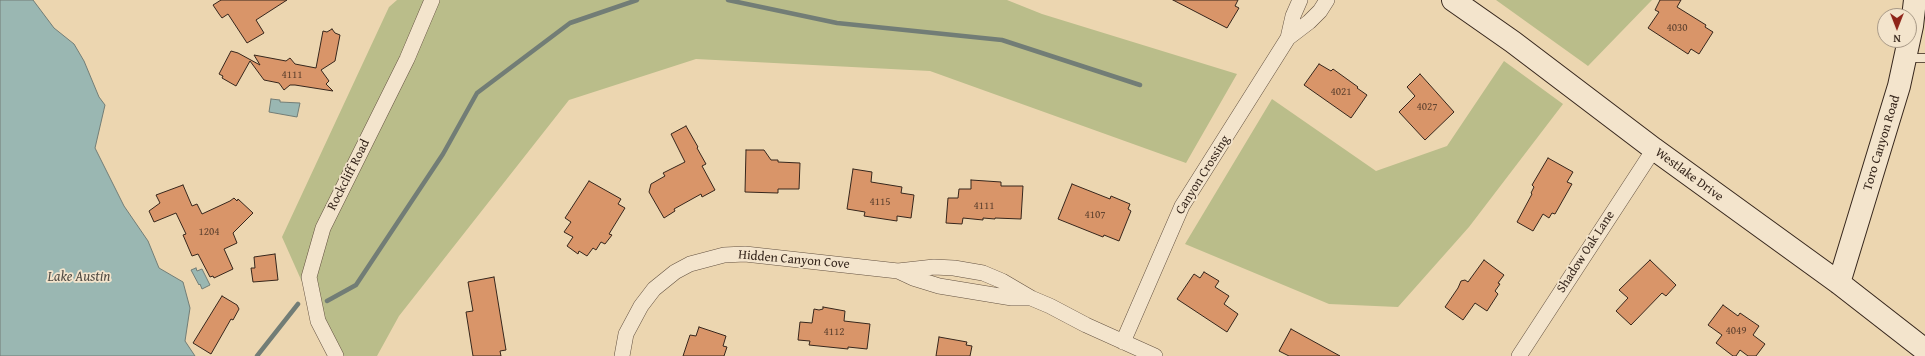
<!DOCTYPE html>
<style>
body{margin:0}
#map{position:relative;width:1925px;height:356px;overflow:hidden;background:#ecd6b0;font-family:"Gentium Book Plus",serif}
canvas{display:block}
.north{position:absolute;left:1877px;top:8px;width:40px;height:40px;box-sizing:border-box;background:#f3e4cc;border:1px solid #a79886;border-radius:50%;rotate:180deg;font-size:11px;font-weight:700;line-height:16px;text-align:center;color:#36261c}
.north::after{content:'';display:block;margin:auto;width:14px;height:18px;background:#8f2418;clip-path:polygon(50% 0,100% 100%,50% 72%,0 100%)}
</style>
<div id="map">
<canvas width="1925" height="356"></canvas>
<div class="north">N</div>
</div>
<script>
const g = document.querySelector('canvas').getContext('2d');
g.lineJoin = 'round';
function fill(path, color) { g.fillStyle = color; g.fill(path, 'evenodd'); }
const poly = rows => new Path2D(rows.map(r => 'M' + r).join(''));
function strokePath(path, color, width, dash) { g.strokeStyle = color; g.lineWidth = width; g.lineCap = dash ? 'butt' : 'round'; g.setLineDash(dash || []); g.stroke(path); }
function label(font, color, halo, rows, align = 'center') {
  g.font = font + ' "Gentium Book Plus",serif'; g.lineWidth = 3.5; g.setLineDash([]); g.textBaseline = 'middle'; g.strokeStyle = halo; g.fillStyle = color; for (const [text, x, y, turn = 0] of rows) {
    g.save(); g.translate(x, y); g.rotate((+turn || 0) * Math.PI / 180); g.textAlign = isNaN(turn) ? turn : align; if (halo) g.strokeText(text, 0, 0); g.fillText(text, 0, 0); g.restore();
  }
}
const green = poly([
 [397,0,1007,0,1042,14,1237,74,1186,163,930,71,696,59,569,100,399,316,377,356,335,356,282,237,389,7],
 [1496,0,1652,0,1588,66],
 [1504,61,1563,104,1469,227,1398,307,1329,304,1185,244,1272,99,1376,171,1447,146]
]);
const water = poly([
 [0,0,33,0,54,28,74,44,84,61,99,97,105,105,95,148,124,206,148,241,159,268,183,282,190,308,185,341,195,356,0,356,0,0],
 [271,99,280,100,280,102,300,103,297,117,269,112,271,99],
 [196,268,197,271,202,269,210,285,202,289,200,284,199,285,191,270,196,268]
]);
const stream = poly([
 [728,0,837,23,1002,40,1140,85],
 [327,301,356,285,443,154,477,93,570,23,637,0],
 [257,356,298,304]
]);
const building = poly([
 [221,0,287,0,256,20,264,33,247,43,228,14,222,18,219,14,213,5,221,0],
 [1173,0,1238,0,1235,6,1239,8,1227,28,1173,0],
 [1660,0,1681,0,1677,7,1706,25,1705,27,1713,32,1699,54,1691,49,1688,54,1648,28,1659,12,1655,10,1660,0],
 [332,29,335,33,340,35,335,61,321,70,329,81,326,84,333,91,295,85,290,85,284,90,279,83,264,80,250,61,236,86,222,78,223,76,219,74,231,51,238,53,260,65,254,55,286,61,290,58,295,64,316,68,323,31,327,32,332,29],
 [1319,64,1331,71,1333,69,1358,87,1357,88,1367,95,1351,118,1304,85,1319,64],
 [1420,74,1454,112,1425,140,1399,112,1415,96,1407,87,1420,74],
 [686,126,698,147,697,148,706,164,702,166,715,190,702,197,701,194,674,209,675,211,664,218,649,192,651,184,665,176,663,173,685,162,671,134,686,126],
 [746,150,764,150,771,160,778,160,778,162,800,163,799,189,778,189,778,193,745,192,746,150],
 [1548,158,1573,172,1567,182,1572,184,1555,214,1552,213,1549,218,1543,214,1533,231,1517,222,1532,194,1531,193,1534,187,1532,185,1548,158],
 [853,169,872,172,871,182,902,187,901,193,914,195,911,218,897,216,897,221,864,216,865,212,847,209,853,169],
 [971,180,1001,182,1001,186,1023,186,1021,219,995,218,995,219,983,218,983,220,963,218,962,224,946,223,948,198,958,198,959,189,971,189,971,180],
 [589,181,621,199,618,204,625,208,609,234,612,235,605,244,601,242,596,250,593,248,587,256,579,251,578,254,567,246,573,237,564,232,571,222,565,218,589,181],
 [1072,184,1110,199,1111,196,1130,204,1128,209,1131,211,1119,241,1104,235,1103,237,1058,219,1072,184],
 [183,185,192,206,197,204,202,214,230,201,234,198,237,201,238,199,253,213,233,233,237,243,224,249,233,269,214,278,213,276,210,277,198,254,192,256,183,235,186,234,176,213,154,222,149,211,160,203,156,195,183,185],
 [275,254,278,280,253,282,251,268,255,268,254,257,275,254],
 [1484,260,1504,275,1498,283,1500,284,1495,291,1498,294,1487,311,1475,303,1463,320,1445,307,1458,288,1461,281,1465,280,1468,282,1484,260],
 [1650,260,1676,285,1666,296,1662,293,1631,325,1616,311,1628,298,1619,290,1650,260],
 [1204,272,1219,281,1215,287,1229,296,1224,304,1238,314,1227,332,1177,299,1194,274,1200,278,1204,272],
 [494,277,506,350,500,351,501,356,473,356,466,312,473,311,468,282,494,277],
 [222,296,237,305,239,309,233,320,231,319,211,354,193,343,222,296],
 [1723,305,1738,316,1740,313,1759,326,1753,335,1765,344,1756,356,1748,356,1740,350,1736,356,1733,356,1716,343,1722,335,1708,325,1723,305],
 [823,307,845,311,844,321,870,324,867,349,848,347,848,349,809,345,810,341,798,340,800,322,812,323,814,309,819,310,823,309,823,307],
 [699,327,726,336,723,346,727,347,724,356,683,356,690,335,696,336,699,327],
 [1291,329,1340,356,1289,356,1279,351,1291,329],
 [939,337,967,342,966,345,972,346,970,356,936,356,939,337]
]);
const lane = poly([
 [1906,58,1925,58]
]);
const street = poly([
 [1288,38,1309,22,1320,11,1327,0],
 [898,271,913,278,939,286,1012,298,1030,298],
 [1123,342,1182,206,1288,38,1293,16,1300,0],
 [336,356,318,321,309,277,323,228,407,59,432,0],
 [622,356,626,334,641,306,654,289,675,272,690,264,724,255,745,254,898,271,934,267,954,268,983,273,1002,281,1031,298,1050,306,1086,325,1155,356],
 [1519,356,1654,149]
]);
const secondary = poly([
 [1453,0,1513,42,1654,149,1839,283,1925,350],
 [1839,283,1899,86,1912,26,1915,0]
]);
const numberNames = [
 ["4030",1677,28],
 ["4111",292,75],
 ["4021",1341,92],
 ["4027",1427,107],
 ["4115",880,202],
 ["4111",984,206],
 ["4107",1095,215],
 ["1204",209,232],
 ["4049",1736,331],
 ["4112",834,332]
];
const streetNames = [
 ["Toro Canyon Road",1882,143,-73],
 ["Rockcliff Road",349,175,-63],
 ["Canyon Crossing",1203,175,-58],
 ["Westlake Drive",1689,175,36],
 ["Shadow Oak Lane",1586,252,-57],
 ["Hidden Canyon Cove",794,260,5]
];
const waterNames = [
 ["Lake Austin",79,277]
];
fill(green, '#babd8a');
fill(water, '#9ab7b2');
strokePath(water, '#727d76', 1);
strokePath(stream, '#727d76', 4.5);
fill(building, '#d99569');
strokePath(building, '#36261c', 1);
strokePath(lane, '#645241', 10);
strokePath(street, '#645241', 16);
strokePath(secondary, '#36261c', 24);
strokePath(lane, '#f3e4cc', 8);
strokePath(street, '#f3e4cc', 15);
strokePath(secondary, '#f3e4cc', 22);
label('11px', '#5f422f', null, numberNames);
label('13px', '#36261c', '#f3e4cc', streetNames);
label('italic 14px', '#4f4a42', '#f3e4cc', waterNames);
</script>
